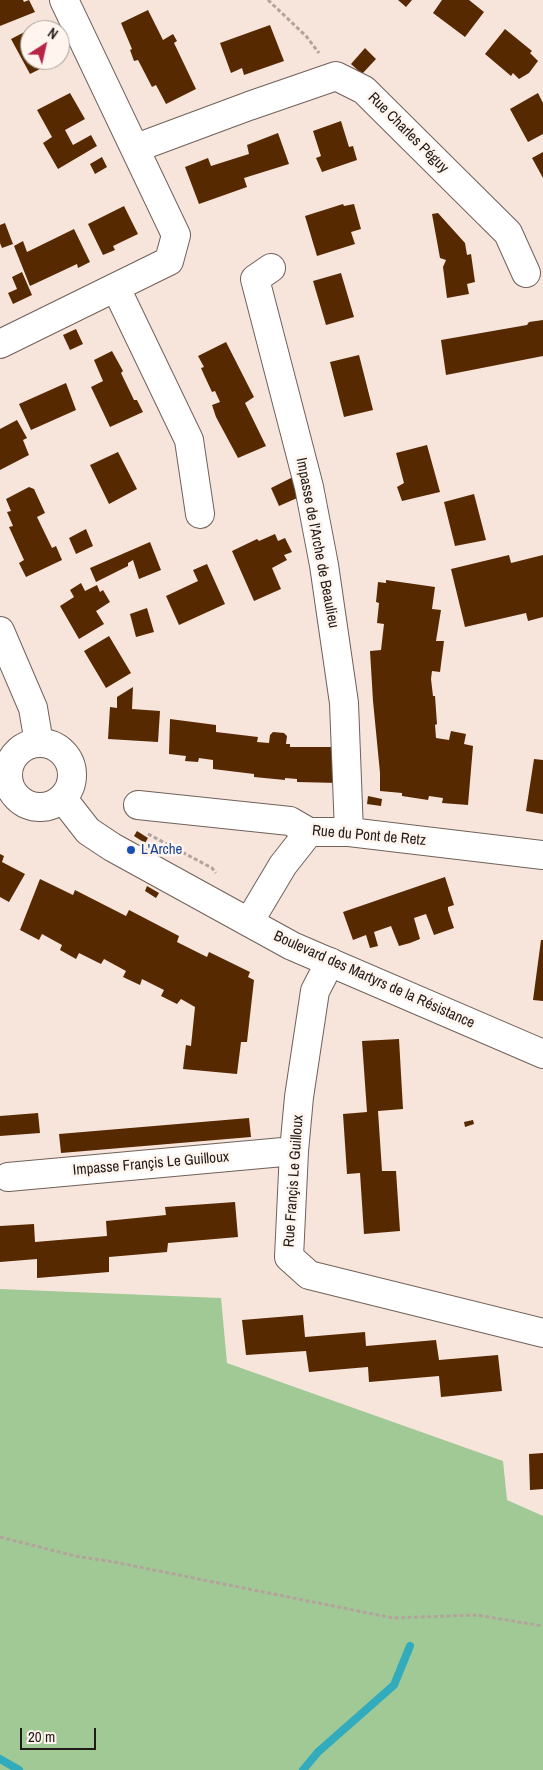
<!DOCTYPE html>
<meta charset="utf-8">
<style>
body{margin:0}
#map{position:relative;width:543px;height:1770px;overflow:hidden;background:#f7e5dc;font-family:"Archivo Narrow",sans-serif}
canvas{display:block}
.north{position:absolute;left:20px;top:20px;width:50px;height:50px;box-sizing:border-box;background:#fff4ee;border:1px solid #a69d98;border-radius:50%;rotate:35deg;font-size:14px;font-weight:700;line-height:20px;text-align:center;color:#211b18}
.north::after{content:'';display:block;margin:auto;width:18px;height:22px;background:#b62446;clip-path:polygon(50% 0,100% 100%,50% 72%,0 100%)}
.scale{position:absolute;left:20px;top:1728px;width:76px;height:22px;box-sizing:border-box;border:2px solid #211b18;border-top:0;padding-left:6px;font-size:15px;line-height:18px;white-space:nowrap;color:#211b18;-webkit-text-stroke:4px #fff4ee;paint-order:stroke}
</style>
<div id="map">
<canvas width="543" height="1770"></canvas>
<div class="north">N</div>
<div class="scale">20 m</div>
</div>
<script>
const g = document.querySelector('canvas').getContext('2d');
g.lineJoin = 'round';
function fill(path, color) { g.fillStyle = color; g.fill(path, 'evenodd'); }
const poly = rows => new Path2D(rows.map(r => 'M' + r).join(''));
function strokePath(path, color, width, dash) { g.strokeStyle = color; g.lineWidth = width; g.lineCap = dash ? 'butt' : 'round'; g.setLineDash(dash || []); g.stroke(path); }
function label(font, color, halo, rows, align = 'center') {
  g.font = font + ' "Archivo Narrow",sans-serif'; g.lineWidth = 5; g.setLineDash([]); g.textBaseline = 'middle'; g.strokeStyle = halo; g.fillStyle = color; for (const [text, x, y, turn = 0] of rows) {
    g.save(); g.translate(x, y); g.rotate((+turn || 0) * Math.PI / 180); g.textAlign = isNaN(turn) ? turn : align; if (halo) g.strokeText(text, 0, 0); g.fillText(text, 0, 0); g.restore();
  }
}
const green = poly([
 [0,1289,221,1298,227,1363,503,1461,507,1500,543,1516,543,1770,0,1770]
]);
const stream = poly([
 [0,1759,19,1770],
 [303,1770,318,1752,394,1685,410,1646]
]);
const building = poly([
 [0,0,23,0,24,2,29,0,35,12,0,26],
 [398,0,412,0,406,7],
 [442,0,469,0,484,12,465,37,433,13],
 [148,10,163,40,173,34,177,41,174,43,196,89,166,104,156,85,152,87,138,60,134,61,130,50,132,49,121,23],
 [42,23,45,30,30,30,30,60,58,60,30,74,11,39],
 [270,25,284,61,244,75,242,68,231,73,220,43],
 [505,29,532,51,530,53,538,61,529,73,519,79,513,73,511,76,485,54],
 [365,48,376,59,362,74,351,64],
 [70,93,85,119,65,130,73,145,91,135,97,146,58,169,43,143,52,137,37,110],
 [538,93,543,103,543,134,528,142,510,109],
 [341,121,349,147,353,146,357,160,322,172,316,158,321,156,313,131],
 [278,133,289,164,244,178,247,187,199,204,185,167,208,158,211,166,249,154,247,145],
 [543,152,543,178,532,158],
 [102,157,107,167,95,174,90,164],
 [343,204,344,206,354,204,361,229,351,232,355,244,317,256,305,216],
 [124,206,138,234,113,246,115,250,103,255,88,224],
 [438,213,465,243,467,255,471,254,475,282,467,284,469,294,447,298,443,267,446,260,440,258,432,214],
 [5,223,13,244,2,248,0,243,0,225],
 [74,229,90,262,78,268,77,264,30,286,14,246,23,241,27,252],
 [22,272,32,295,13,304,8,293,17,289,12,277],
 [341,273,354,317,326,325,313,281],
 [543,320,543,356,446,375,441,340,527,325,529,322],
 [76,329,83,344,70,350,63,335],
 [226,342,254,397,245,403,266,446,238,458,216,417,212,405,220,402,215,391,212,392,205,377,201,368,204,367,198,356],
 [112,351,123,371,121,373,134,400,137,400,143,412,110,427,91,387,103,381,94,360],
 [359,355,373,410,344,417,330,362],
 [66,383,76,410,31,430,19,404],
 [17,420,27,438,23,440,29,455,0,470,0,429],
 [427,445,440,492,402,501,397,487,404,483,396,453],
 [118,452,137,489,109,504,90,465],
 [299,474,304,495,279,506,271,488],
 [29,487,34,489,45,513,37,517,52,548,56,546,62,560,26,577,19,563,24,560,9,527,13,526,7,512,11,511,6,499],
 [474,494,486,540,455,546,444,502],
 [86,529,93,546,76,554,69,538],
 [275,534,278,541,285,538,292,552,284,555,287,560,272,568,281,589,254,601,232,551,257,539,259,541],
 [150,542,161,570,139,579,133,560,128,563,128,566,96,582,90,568],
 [509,555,511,563,543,555,543,617,528,621,526,613,465,627,451,569],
 [207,564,225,604,179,625,166,596,198,581,193,570],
 [386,580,435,587,432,609,441,610,436,641,444,641,440,672,432,671,431,679,433,696,435,696,437,724,435,725,436,738,449,740,451,731,466,734,464,744,473,746,468,805,442,803,443,798,429,796,428,800,402,796,402,793,380,791,380,773,373,701,370,651,381,650,384,624,377,623,379,603,376,602,378,582,386,583],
 [81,583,85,591,97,585,100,592,103,590,110,602,96,611,104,624,79,639,60,606,74,597,70,590],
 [147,608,154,632,136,637,130,614],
 [109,636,131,673,106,688,84,651],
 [133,687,132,709,160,711,158,742,108,739,110,707,117,708,117,697],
 [170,719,216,725,216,732,258,737,257,742,269,743,270,735,273,732,284,733,287,736,286,744,290,744,290,747,336,747,339,783,297,782,297,779,285,778,285,780,254,777,254,774,213,769,213,760,199,758,198,762,185,761,186,756,169,754],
 [534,759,543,760,543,814,526,811],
 [368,796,382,799,381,806,367,804],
 [137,831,148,838,145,843,134,836],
 [0,854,4,856,2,862,25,874,9,902,0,897],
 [445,877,454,905,448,907,448,910,454,928,434,935,426,914,414,918,420,939,410,943,399,946,391,926,374,932,378,946,370,948,366,935,353,940,343,912],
 [40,879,73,895,75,890,126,916,129,910,179,936,177,942,207,957,209,952,250,972,248,977,254,980,247,1042,241,1042,237,1074,183,1069,186,1045,191,1046,195,1007,181,999,177,1004,161,996,164,990,142,979,140,985,123,977,126,971,104,959,101,964,79,953,76,959,60,950,62,945,42,934,39,940,20,930],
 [147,886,159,893,156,898,145,891],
 [541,940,543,940,543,1001,533,1000],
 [399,1039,403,1109,378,1111,382,1171,396,1171,400,1231,364,1234,360,1173,347,1174,343,1114,367,1112,362,1041],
 [38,1113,40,1133,0,1136,0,1116],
 [249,1118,251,1137,61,1153,59,1134],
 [473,1120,474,1124,465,1127,464,1122],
 [235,1202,238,1237,168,1243,167,1252,109,1257,109,1272,37,1278,37,1259,0,1262,0,1226,34,1224,35,1242,107,1236,106,1221,166,1215,165,1207],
 [303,1315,305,1337,365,1332,366,1346,436,1340,439,1360,498,1355,502,1391,441,1397,439,1376,369,1382,368,1367,309,1372,306,1351,246,1355,242,1320],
 [543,1453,543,1489,530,1490,529,1454]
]);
const path = poly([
 [268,0,306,36,319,53],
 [148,834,212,868,216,873],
 [0,1537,75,1556,114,1562,393,1618,477,1615,543,1626]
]);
const street = poly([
 [136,148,249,106,336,76,364,90,508,233,526,273],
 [271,268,255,279,309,487,324,565,344,703,349,832],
 [116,288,189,440,200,514],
 [0,344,169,261,176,235,64,0],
 [138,805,290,821,309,832,349,832,543,855],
 [249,922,283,865,309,832],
 [330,962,315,991,299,1097,294,1151,289,1257,309,1275,543,1333],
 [8,1177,294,1151]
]);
const secondary = poly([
 [0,631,33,708,39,743],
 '8 775a32 32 0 1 1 64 0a32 32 0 1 1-64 0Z',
 [63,799,88,831,112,847,292,946,543,1054]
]);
const markers = [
 [131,850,5,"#1a4fb4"]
];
const streetNames = [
 ["Rue Charles Péguy",408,133,45],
 ["Impasse de l'Arche de Beaulieu",317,543,79],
 ["Rue du Pont de Retz",369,836,5],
 ["Boulevard des Martyrs de la Résistance",374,980,24],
 ["Impasse Françis Le Guilloux",151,1164,-5],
 ["Rue Françis Le Guilloux",294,1181,-86]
];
const transitNames = [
 ["L'Arche",141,850]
];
fill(green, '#a1c996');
strokePath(stream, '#32abbc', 8);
fill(building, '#572900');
strokePath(street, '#706159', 30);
strokePath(secondary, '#706159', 30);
strokePath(path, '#b2a49d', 3, [4, 2.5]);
strokePath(street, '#fff', 28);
strokePath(secondary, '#fff', 28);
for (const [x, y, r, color] of markers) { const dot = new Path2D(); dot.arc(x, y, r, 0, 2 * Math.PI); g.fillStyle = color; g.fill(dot); strokePath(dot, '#fff4ee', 2); }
label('15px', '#211b18', '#fff4ee', streetNames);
label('15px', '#164399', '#fff4ee', transitNames, 'left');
</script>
